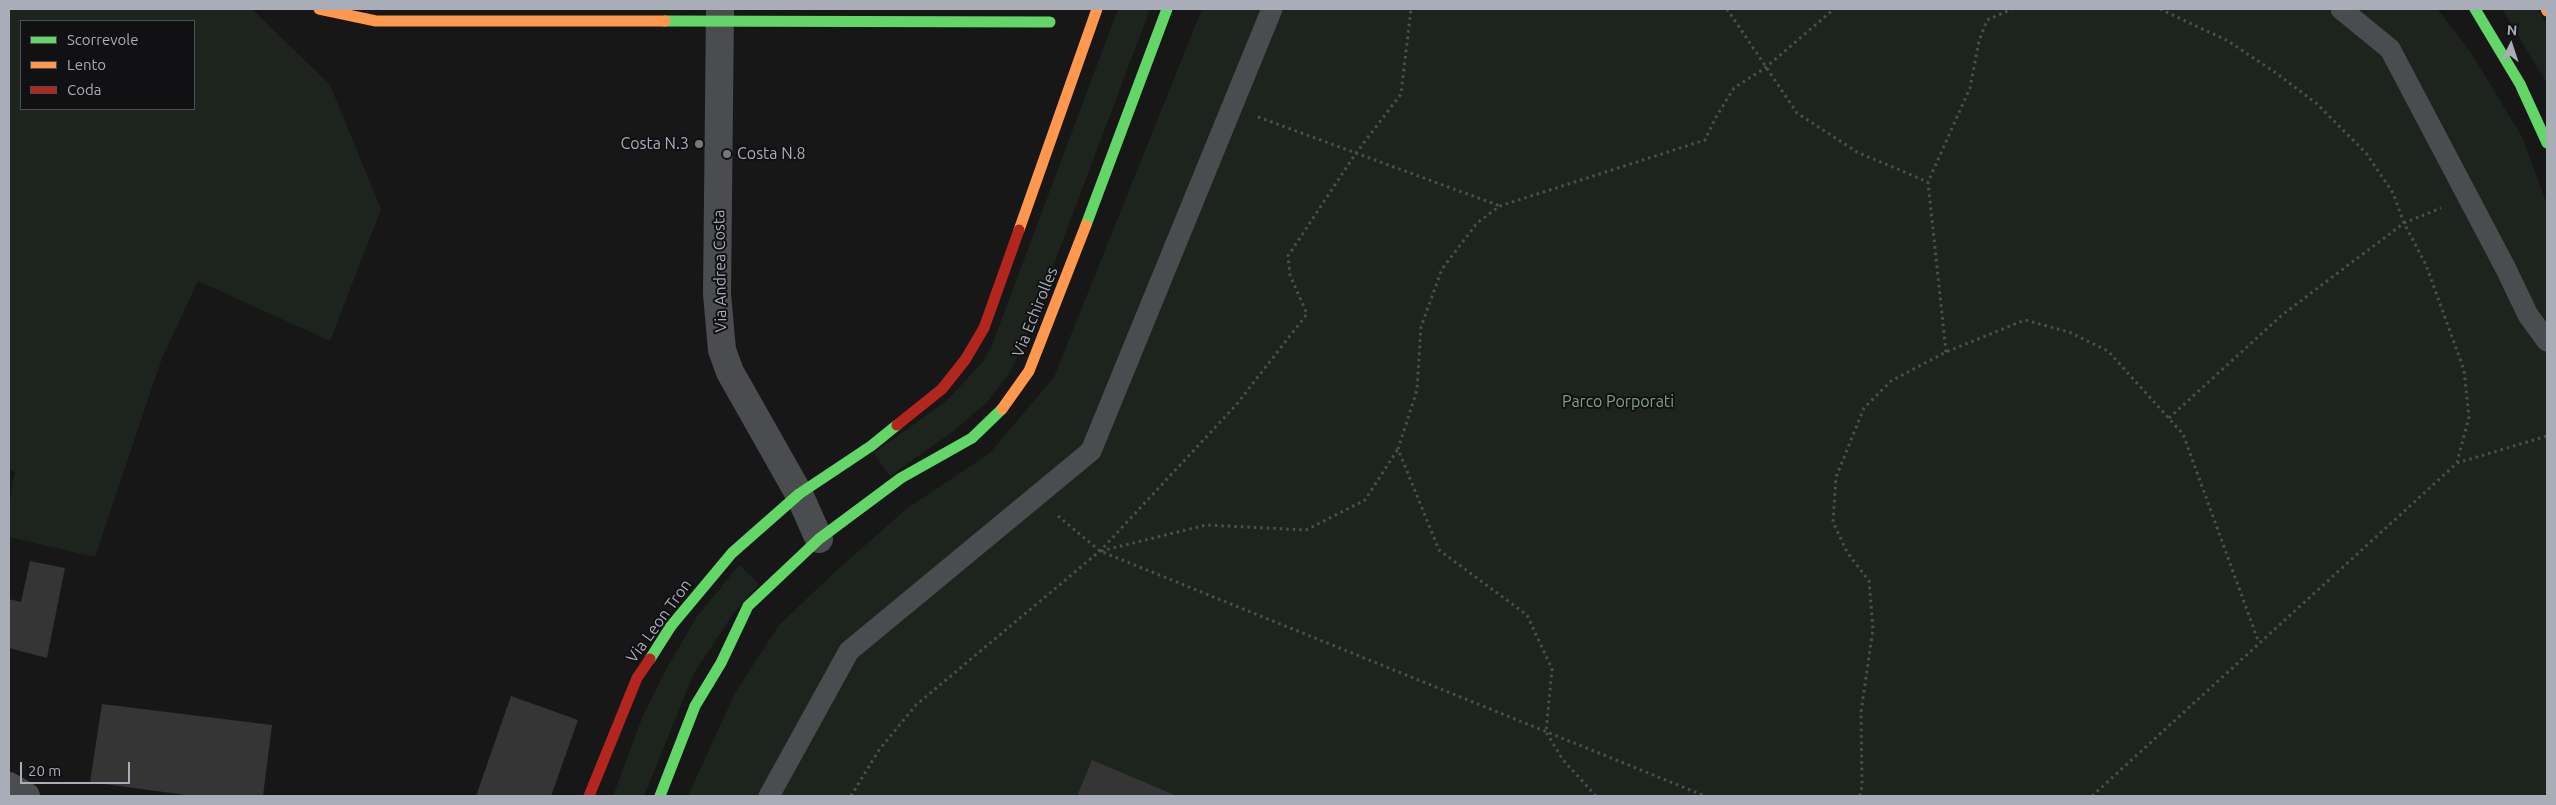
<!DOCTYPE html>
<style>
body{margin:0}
#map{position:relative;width:2556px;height:805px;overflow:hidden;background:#171717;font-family:Ubuntu,sans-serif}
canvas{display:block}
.frame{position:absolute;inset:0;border:10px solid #a8adb8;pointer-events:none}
.legend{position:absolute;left:20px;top:20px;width:175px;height:90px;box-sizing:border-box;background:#111113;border:1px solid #4d4f55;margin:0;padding:6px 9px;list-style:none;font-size:15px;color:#a8adb8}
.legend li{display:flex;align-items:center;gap:10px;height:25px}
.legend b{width:25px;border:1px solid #4d4f55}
.north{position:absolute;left:2486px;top:20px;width:50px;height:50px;-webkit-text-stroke:4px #111113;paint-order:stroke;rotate:4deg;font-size:14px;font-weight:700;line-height:20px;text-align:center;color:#a8adb8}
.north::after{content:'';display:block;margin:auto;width:18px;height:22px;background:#a8adb8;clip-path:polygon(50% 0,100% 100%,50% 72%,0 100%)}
.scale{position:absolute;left:20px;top:762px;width:110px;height:22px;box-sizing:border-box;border:2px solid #a8adb8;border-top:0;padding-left:6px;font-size:15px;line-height:18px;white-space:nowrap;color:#a8adb8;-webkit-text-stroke:4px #111113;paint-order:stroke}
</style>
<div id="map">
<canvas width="2556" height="805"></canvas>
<div class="frame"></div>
<ul class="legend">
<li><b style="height:6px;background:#63d668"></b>Scorrevole</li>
<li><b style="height:6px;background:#ff974d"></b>Lento</li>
<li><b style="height:6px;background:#b3261e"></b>Coda</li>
</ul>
<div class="north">N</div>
<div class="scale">20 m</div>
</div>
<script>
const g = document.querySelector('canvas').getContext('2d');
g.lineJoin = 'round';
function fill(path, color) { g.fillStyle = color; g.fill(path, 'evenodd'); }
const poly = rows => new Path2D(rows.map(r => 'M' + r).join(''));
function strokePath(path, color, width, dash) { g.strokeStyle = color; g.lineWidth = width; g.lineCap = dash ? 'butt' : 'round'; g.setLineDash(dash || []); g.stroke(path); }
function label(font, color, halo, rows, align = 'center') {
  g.font = font + ' Ubuntu,sans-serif'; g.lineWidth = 4; g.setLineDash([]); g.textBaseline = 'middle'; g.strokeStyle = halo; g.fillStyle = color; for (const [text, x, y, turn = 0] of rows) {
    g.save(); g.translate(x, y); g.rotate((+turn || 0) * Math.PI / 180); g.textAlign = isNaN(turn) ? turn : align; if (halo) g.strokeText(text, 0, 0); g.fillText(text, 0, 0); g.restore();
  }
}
const green = poly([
 [9,9,252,9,330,85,381,209,330,341,198,281,162,358,95,557,9,537,9,503,15,472,9,469],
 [21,21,194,21,194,109,21,109],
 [1118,9,1150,9,1023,346,1010,372,987,402,951,433,890,476,874,453,946,401,982,363,992,345],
 [1202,9,2437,9,2470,51,2522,137,2547,204,2547,796,688,796,735,693,779,625,836,571,906,509,990,453,1054,377],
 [2502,9,2537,9,2547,24,2547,84],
 [739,565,759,584,733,614,694,673,644,796,613,796,642,718,665,671,696,618]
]);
const building = poly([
 [30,561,65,568,47,658,9,648,9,599,21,602],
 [511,696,578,720,551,796,476,796],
 [102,704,272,725,263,796,193,796,90,782],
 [1092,760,1177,796,1077,796]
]);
const path = poly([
 [1727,9,1797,113,1857,152,1928,182],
 [2160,9,2228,41,2276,73,2316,103,2366,153,2393,193,2404,223,2426,265,2464,370,2469,417,2457,462],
 [1258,117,1500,206],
 [1946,352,1928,182,1970,88,1979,41,1987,20,2012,9],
 [2169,418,2282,315,2404,223,2441,208],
 [1058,516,1100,551,1705,796],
 [1101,551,1206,525,1306,530,1365,500,1398,449],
 [851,796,879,750,916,705,1100,551,1236,405,1307,314,1290,275,1288,256,1356,153,1401,94,1411,9],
 [1596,796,1563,760,1546,732,1552,669,1527,615,1439,550,1398,449,1417,390,1421,327,1442,269,1477,223,1500,206,1705,140,1716,117,1734,88,1765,68,1834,9],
 [1860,796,1862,786,1861,712,1873,629,1869,581,1847,552,1833,522,1836,477,1864,408,1891,381,1946,352,2025,320,2069,332,2108,351,2183,434,2259,643],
 [2092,796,2457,463,2547,436]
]);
const lane = poly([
 [2341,9,2390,49,2506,269,2528,315,2547,341],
 [769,796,849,651,1091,451,1272,9]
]);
const street = poly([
 [720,9,717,294,722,350,730,372,799,494,819,539],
 [9,786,26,796]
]);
const fast = poly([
 [2475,9,2520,84,2547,143],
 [665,21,1050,22],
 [1086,225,1167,9],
 [650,659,671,626,732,553,799,494,871,446,897,425],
 [660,796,695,706,721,663,748,606,819,539,901,478,972,438,1002,409]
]);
const slow = poly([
 [319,9,376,21,665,21],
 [2546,9,2547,11],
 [1019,230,1097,9],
 [1002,409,1029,371,1086,225]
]);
const jam = poly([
 [897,425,942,389,965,360,984,328,1019,230],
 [589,796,637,678,650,659]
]);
const markers = [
 [699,144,5,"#757880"],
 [727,154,5,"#757880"]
];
const poiNames = [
 ["Costa N.3",689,144],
 ["Costa N.8",737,154,"left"]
];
const streetNames = [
 ["Via Andrea Costa",720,271,-91],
 ["Via Echirolles",1035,312,-68],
 ["Via Leon Tron",659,621,-54]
];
const parkNames = [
 ["Parco Porporati",1618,402]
];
fill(green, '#1d241e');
fill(building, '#353536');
strokePath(path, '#4d4e52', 3, [2.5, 4]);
strokePath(lane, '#4b4c50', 21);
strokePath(street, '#4b4c50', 28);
strokePath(fast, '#63d668', 11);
strokePath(slow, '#ff974d', 11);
strokePath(jam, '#b3261e', 11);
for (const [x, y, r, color] of markers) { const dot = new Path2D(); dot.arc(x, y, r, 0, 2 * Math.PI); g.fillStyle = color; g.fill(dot); strokePath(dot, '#111113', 2); }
label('16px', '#a8adb8', '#111113', poiNames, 'right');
label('16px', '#a8adb8', '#111113', streetNames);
label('16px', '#7fa381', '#111113', parkNames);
</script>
